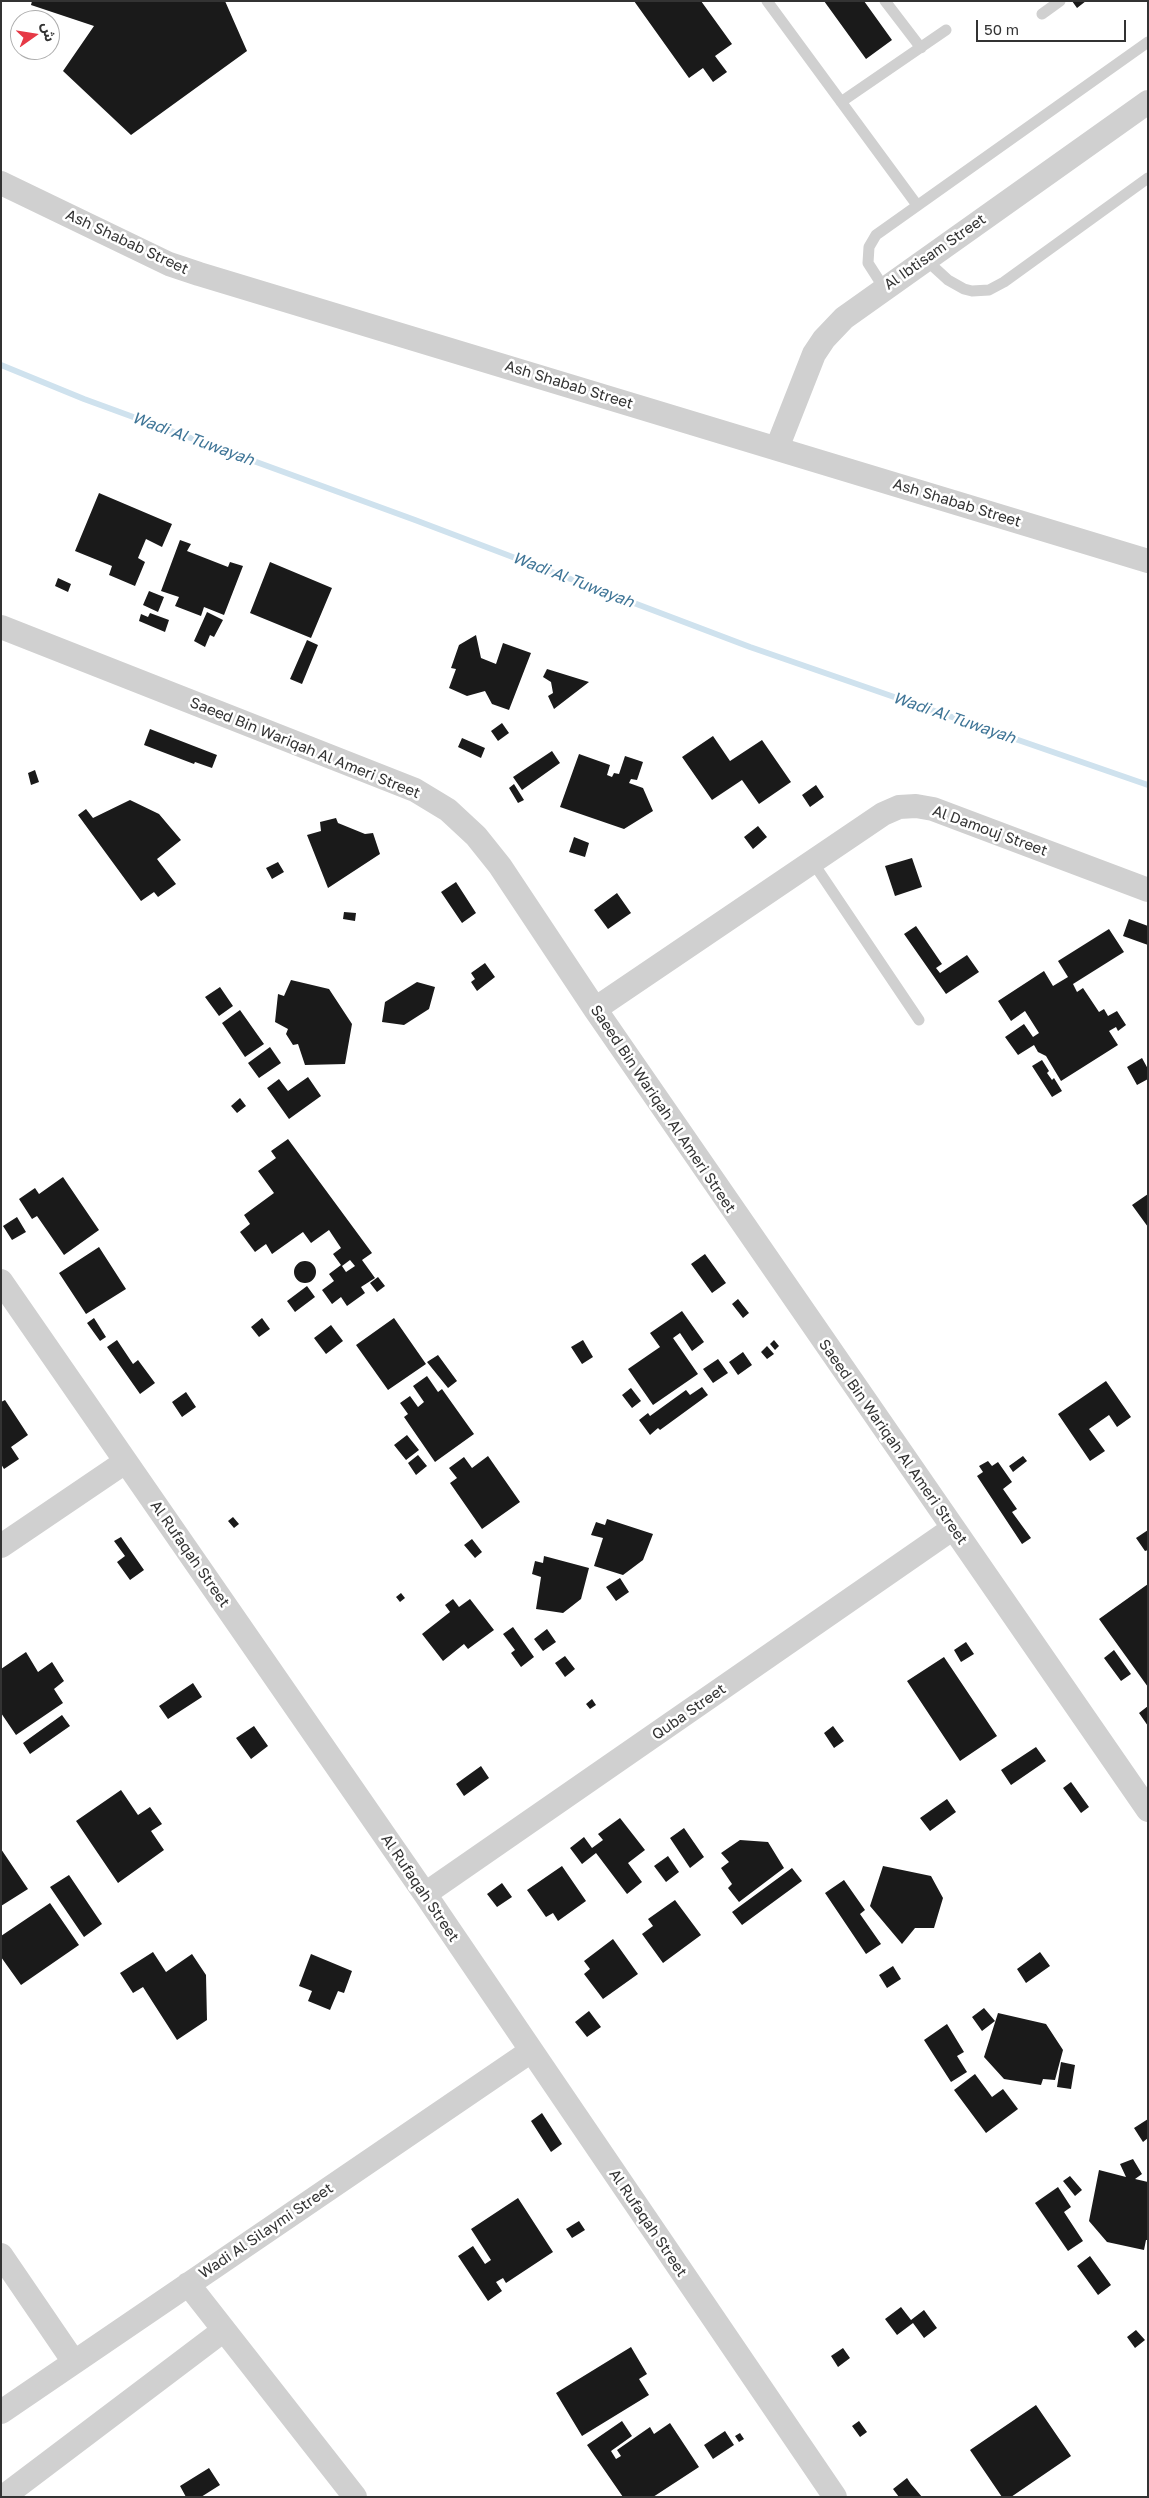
<!DOCTYPE html>
<meta charset="utf-8">
<style>
body{margin:0}
#map{position:relative;width:1149px;height:2498px;overflow:hidden;background:#fff;font-family:"Golos Text","Noto Sans Arabic",sans-serif}
canvas{display:block}
.frame{position:absolute;inset:0;border:2px solid #333;pointer-events:none}
.north{position:absolute;left:10px;top:10px;width:50px;height:50px;box-sizing:border-box;background:#fff;border:1px solid #adadad;border-radius:50%;rotate:77deg;font-size:14px;font-weight:700;line-height:20px;text-align:center;color:#333}
.north::after{content:'';display:block;margin:auto;width:18px;height:22px;background:#e63946;clip-path:polygon(50% 0,100% 100%,50% 72%,0 100%)}
.scale{position:absolute;left:976px;top:20px;width:150px;height:22px;box-sizing:border-box;border:2px solid #333;border-top:0;padding-left:6px;font-size:15px;line-height:18px;white-space:nowrap;color:#333;-webkit-text-stroke:4px #fff;paint-order:stroke}
</style>
<div id="map">
<canvas width="1149" height="2498"></canvas>
<div class="frame"></div>
<div class="north">ش</div>
<div class="scale">50 m</div>
</div>
<script>
const g = document.querySelector('canvas').getContext('2d');
g.lineJoin = 'round';
const poly = rows => new Path2D(rows.map(r => 'M' + r).join(''));
function strokePath(path, color, width, dash) { g.strokeStyle = color; g.lineWidth = width; g.lineCap = dash ? 'butt' : 'round'; g.setLineDash(dash || []); g.stroke(path); }
function fill(path, color) { g.fillStyle = color; g.fill(path, 'evenodd'); }
function label(font, color, halo, rows, align = 'center') {
  g.font = font + ' "Golos Text",sans-serif'; g.lineWidth = 5; g.setLineDash([]); g.textBaseline = 'middle'; g.strokeStyle = halo; g.fillStyle = color; for (const [text, x, y, turn = 0] of rows) {
    g.save(); g.translate(x, y); g.rotate((+turn || 0) * Math.PI / 180); g.textAlign = isNaN(turn) ? turn : align; if (halo) g.strokeText(text, 0, 0); g.fillText(text, 0, 0); g.restore();
  }
}
const stream = poly([
 [1,365,84,399,415,520,750,647,1148,785]
]);
const building = poly([
 [32,1,225,1,247,51,131,135,63,71,94,26,31,5],
 [634,1,701,1,732,44,715,56,727,72,713,82,703,68,689,78],
 [824,1,864,1,892,40,866,59],
 [1072,1,1086,1,1077,8],
 [99,493,172,524,162,547,146,539,138,558,145,562,135,586,109,575,112,566,75,551],
 [180,540,191,544,187,551,228,567,230,562,243,566,224,615,204,607,201,616,175,606,179,597,161,591],
 [270,562,332,588,311,638,250,613],
 [58,578,71,584,68,592,55,586],
 [149,591,164,597,158,612,143,605],
 [207,612,223,620,214,637,210,635,205,647,194,641],
 [150,613,169,620,165,632,139,621,141,614,148,617],
 [476,635,481,658,496,664,503,643,531,653,509,710,492,704,485,691,467,696,449,688,456,669,451,668,459,645],
 [307,640,318,645,302,684,290,679],
 [547,669,589,682,554,709,548,696,553,693,551,682,543,677],
 [502,723,509,733,498,741,491,731],
 [150,729,217,755,212,768,195,762,194,764,144,745],
 [713,736,730,761,762,740,791,782,759,804,742,780,712,800,682,757],
 [462,738,485,748,481,758,458,747],
 [552,751,560,763,522,790,513,777],
 [579,754,610,765,607,775,612,777,614,773,619,774,625,756,643,762,637,780,631,779,629,783,643,788,653,811,624,829,560,807],
 [35,770,39,782,31,785,28,773],
 [514,784,524,800,518,803,509,788],
 [816,785,824,797,810,807,802,795],
 [130,800,159,814,181,840,157,859,176,884,158,897,154,892,141,901,78,815,86,809,93,818],
 [336,818,338,823,365,834,373,833,380,854,328,888,307,835,321,831,320,822],
 [758,826,767,837,753,849,744,837],
 [574,837,589,843,585,857,569,852],
 [912,858,922,887,895,896,885,866],
 [278,862,284,872,272,879,266,868],
 [456,882,476,913,462,923,441,892],
 [617,893,631,913,608,929,594,910],
 [344,912,356,913,355,921,343,919],
 [1129,919,1148,926,1148,945,1123,936],
 [916,926,942,964,936,968,940,973,967,955,979,972,946,994,904,934],
 [1109,929,1124,952,1073,984,1077,992,1083,988,1099,1012,1104,1009,1108,1016,1117,1011,1126,1025,1118,1031,1116,1027,1109,1031,1118,1045,1061,1081,1046,1056,1038,1052,1034,1045,1018,1055,1005,1037,1024,1024,1033,1037,1039,1033,1025,1011,1011,1021,998,1001,1044,971,1053,986,1068,977,1058,961],
 [485,963,495,977,477,991,471,982,475,979,471,973],
 [291,980,329,989,352,1024,345,1064,305,1065,298,1044,293,1045,286,1034,288,1029,275,1022,278,994,284,996],
 [417,982,435,987,429,1009,404,1025,382,1022,385,1002],
 [220,987,233,1006,219,1016,205,997],
 [240,1010,264,1044,245,1057,222,1023],
 [270,1047,281,1063,259,1078,248,1063],
 [1142,1058,1148,1069,1148,1079,1137,1085,1127,1067],
 [1042,1060,1049,1071,1047,1073,1052,1080,1054,1078,1062,1091,1052,1097,1032,1066],
 [308,1077,321,1096,289,1119,267,1088,279,1079,288,1091],
 [240,1098,246,1106,237,1113,231,1106],
 [288,1139,372,1253,362,1260,375,1278,361,1287,365,1293,347,1306,341,1297,332,1304,322,1290,334,1281,329,1274,341,1265,333,1254,341,1248,329,1230,311,1243,303,1232,272,1254,266,1244,255,1252,240,1232,250,1224,244,1215,274,1193,258,1171,276,1158,271,1151],
 [350,1260,355,1266,346,1272,342,1266],
 [63,1177,99,1230,64,1255,37,1216,32,1219,19,1199,35,1188,39,1194],
 [1148,1194,1148,1227,1132,1205],
 [17,1217,26,1232,12,1240,3,1226],
 [99,1247,126,1289,86,1314,59,1273],
 [705,1254,726,1283,712,1293,691,1264],
 '294 1272a11 11 0 1 1 22 0a11 11 0 1 1-22 0Z',
 [378,1277,385,1286,377,1292,370,1283],
 [307,1286,315,1297,295,1312,287,1301],
 [738,1299,749,1313,743,1318,732,1304],
 [682,1311,704,1342,692,1351,680,1333,673,1338,698,1374,653,1405,628,1369,660,1347,650,1333],
 [94,1318,106,1337,100,1341,87,1323],
 [262,1318,270,1329,259,1337,251,1327],
 [394,1318,426,1364,388,1390,356,1345],
 [331,1325,343,1341,326,1354,314,1338],
 [117,1340,133,1364,138,1360,155,1383,140,1394,107,1347],
 [583,1340,593,1357,582,1364,571,1347],
 [774,1340,779,1346,775,1350,770,1344],
 [767,1346,774,1354,767,1359,761,1352],
 [743,1352,752,1365,738,1375,729,1362],
 [438,1355,457,1381,448,1388,427,1362],
 [718,1359,728,1373,713,1383,703,1369],
 [427,1376,438,1392,442,1389,474,1434,435,1462,404,1417,408,1414,400,1403,410,1396,418,1407,424,1402,413,1386],
 [1106,1381,1131,1417,1117,1427,1109,1415,1089,1429,1105,1451,1090,1461,1058,1414],
 [702,1387,708,1395,660,1430,658,1428,650,1435,639,1420,648,1413,650,1416,686,1390,690,1395],
 [631,1388,641,1401,632,1408,622,1395],
 [186,1392,196,1407,182,1417,172,1402],
 [5,1400,28,1435,11,1447,19,1459,4,1469,1,1464,1,1402],
 [407,1435,419,1450,406,1460,394,1445],
 [418,1455,427,1466,416,1475,408,1463],
 [488,1456,520,1502,482,1529,450,1483,457,1478,449,1468,464,1457,472,1468],
 [1023,1456,1027,1461,1013,1472,1009,1466],
 [988,1461,992,1466,998,1462,1012,1482,1003,1489,1017,1509,1012,1512,1031,1538,1022,1544,977,1476,983,1472,979,1466],
 [233,1517,239,1524,234,1528,228,1521],
 [607,1519,653,1534,643,1560,623,1575,594,1566,603,1538,591,1535,596,1522,605,1525],
 [1148,1530,1148,1550,1145,1551,1136,1538],
 [121,1537,144,1570,130,1580,117,1562,125,1556,114,1541],
 [472,1539,482,1552,475,1558,464,1545],
 [544,1556,589,1568,581,1599,563,1613,536,1609,541,1577,532,1574,535,1561,543,1563],
 [620,1578,629,1592,616,1601,606,1587],
 [1148,1584,1148,1687,1099,1619],
 [401,1593,405,1598,400,1602,396,1597],
 [453,1599,459,1607,470,1599,494,1630,468,1649,464,1644,443,1661,422,1634,450,1612,445,1605],
 [513,1627,534,1657,521,1667,511,1653,515,1650,503,1634],
 [547,1629,556,1642,543,1651,534,1639],
 [966,1642,974,1654,961,1662,954,1650],
 [1114,1650,1131,1674,1121,1681,1104,1658],
 [26,1652,38,1672,52,1662,64,1681,54,1689,63,1703,16,1735,1,1713,1,1669],
 [565,1656,575,1669,565,1677,555,1663],
 [944,1657,997,1736,960,1761,907,1681],
 [193,1683,202,1697,168,1719,159,1706],
 [592,1699,596,1705,590,1709,586,1704],
 [1148,1706,1148,1726,1139,1713],
 [62,1715,70,1726,30,1754,23,1743],
 [254,1726,268,1746,251,1759,236,1738],
 [833,1726,844,1741,834,1748,824,1733],
 [1036,1747,1046,1761,1011,1785,1001,1770],
 [481,1766,489,1778,464,1796,456,1784],
 [1071,1782,1089,1807,1081,1813,1063,1788],
 [121,1790,138,1815,150,1807,162,1824,151,1831,164,1850,118,1883,76,1821],
 [947,1799,956,1812,930,1831,920,1818],
 [620,1818,645,1850,628,1863,642,1882,627,1894,596,1853,582,1864,570,1848,584,1837,592,1848,603,1840,598,1834],
 [684,1828,704,1857,690,1868,670,1838],
 [740,1840,768,1842,784,1868,739,1902,728,1888,732,1884,721,1868,729,1862,721,1853],
 [1,1849,28,1889,1,1906],
 [668,1856,679,1872,666,1882,654,1866],
 [562,1866,586,1901,558,1921,553,1913,546,1917,527,1890],
 [883,1866,931,1876,943,1898,934,1928,915,1928,902,1944,870,1906],
 [792,1868,802,1881,742,1925,732,1912],
 [69,1875,102,1924,84,1937,50,1887],
 [844,1880,865,1910,860,1914,881,1944,866,1954,825,1893],
 [502,1883,512,1897,497,1907,487,1894],
 [675,1900,701,1935,663,1963,642,1934,653,1926,648,1919],
 [50,1903,79,1945,21,1985,1,1957,1,1936],
 [613,1939,638,1974,603,1999,584,1974,590,1969,584,1961],
 [153,1952,166,1972,192,1954,206,1975,207,2020,177,2040,143,1987,133,1993,120,1973],
 [1040,1952,1050,1966,1026,1983,1017,1969],
 [311,1954,352,1971,344,1993,338,1991,330,2010,308,2001,312,1991,299,1986],
 [893,1966,901,1979,887,1988,879,1975],
 [984,2008,995,2021,982,2031,972,2017],
 [589,2011,601,2027,587,2037,575,2022],
 [998,2013,1046,2024,1063,2050,1055,2080,1043,2079,1041,2085,1004,2079,984,2057],
 [947,2024,964,2052,957,2056,967,2072,951,2082,924,2040],
 [1061,2062,1075,2065,1071,2089,1057,2087],
 [975,2074,992,2097,1003,2089,1018,2109,986,2133,954,2090],
 [542,2113,562,2144,551,2152,531,2121],
 [1148,2119,1148,2138,1143,2142,1134,2128],
 [1133,2159,1142,2174,1135,2179,1148,2182,1148,2240,1146,2240,1144,2250,1107,2242,1089,2221,1099,2170,1126,2177,1120,2164],
 [1070,2176,1082,2190,1075,2196,1063,2181],
 [1058,2187,1071,2207,1064,2212,1083,2241,1068,2251,1035,2203],
 [518,2198,553,2252,506,2283,503,2278,496,2282,502,2291,488,2301,458,2256,473,2246,485,2264,491,2260,471,2229],
 [579,2221,585,2230,572,2238,566,2229],
 [1090,2256,1111,2285,1098,2295,1077,2266],
 [901,2307,911,2320,924,2310,937,2328,924,2338,913,2323,897,2335,885,2319],
 [1136,2330,1145,2340,1135,2348,1127,2337],
 [631,2347,647,2374,639,2379,649,2395,582,2436,556,2393],
 [843,2348,850,2358,838,2367,831,2356],
 [1036,2405,1071,2456,1011,2497,1002,2497,970,2450],
 [622,2421,632,2436,611,2451,616,2459,621,2456,617,2450,650,2427,654,2434,670,2423,699,2467,653,2497,623,2497,587,2445],
 [859,2421,867,2432,860,2437,852,2426],
 [725,2431,734,2445,713,2459,704,2445],
 [740,2433,744,2439,739,2442,735,2436],
 [209,2468,220,2485,201,2497,186,2497,180,2486],
 [907,2478,911,2484,922,2497,899,2497,893,2489]
]);
const lane = poly([
 [767,1,917,205],
 [885,1,921,48],
 [1042,14,1060,1],
 [841,102,946,30],
 [925,259,948,280,964,289,972,291,989,290,1004,282,1148,178],
 [884,288,868,263,869,247,876,235,1148,42],
 [812,861,919,1020]
]);
const street = poly([
 [1,183,169,264,199,274,1148,561],
 [777,448,814,354,824,339,844,318,1148,102],
 [1,627,415,790,448,810,476,836,500,866,595,1009,1148,1810],
 [595,1009,883,814,899,807,916,806,933,809,1148,890],
 [1,1281,425,1894,835,2497],
 [1,1546,125,1462],
 [425,1894,952,1529],
 [1,2255,74,2362],
 [188,2284,355,2497],
 [1,2412,531,2051],
 [3,2497,224,2330]
]);
const streetNames = [
 ["Ash Shabab Street",127,242,25],
 ["Al Ibtisam Street",935,252,-35],
 ["Ash Shabab Street",569,385,17],
 ["Ash Shabab Street",957,503,17],
 ["Saeed Bin Wariqah Al Ameri Street",305,748,22],
 ["Al Damouj Street",990,831,20],
 ["Saeed Bin Wariqah Al Ameri Street",663,1109,56],
 ["Saeed Bin Wariqah Al Ameri Street",893,1442,55],
 ["Al Rufaqah Street",190,1554,55],
 ["Quba Street",689,1712,-35],
 ["Al Rufaqah Street",420,1888,56],
 ["Al Rufaqah Street",648,2223,56],
 ["Wadi Al Silaymi Street",266,2231,-34]
];
const waterNames = [
 ["Wadi Al Tuwayah",193,439,20],
 ["Wadi Al Tuwayah",573,580,21],
 ["Wadi Al Tuwayah",954,718,19]
];
strokePath(stream, '#cfe2ee', 6);
fill(building, '#1a1a1a');
strokePath(lane, '#d0d0d0', 11);
strokePath(street, '#d0d0d0', 24);
label('15px', '#333', '#fff', streetNames);
label('italic 16px', '#3f7597', '#fff', waterNames);
</script>
